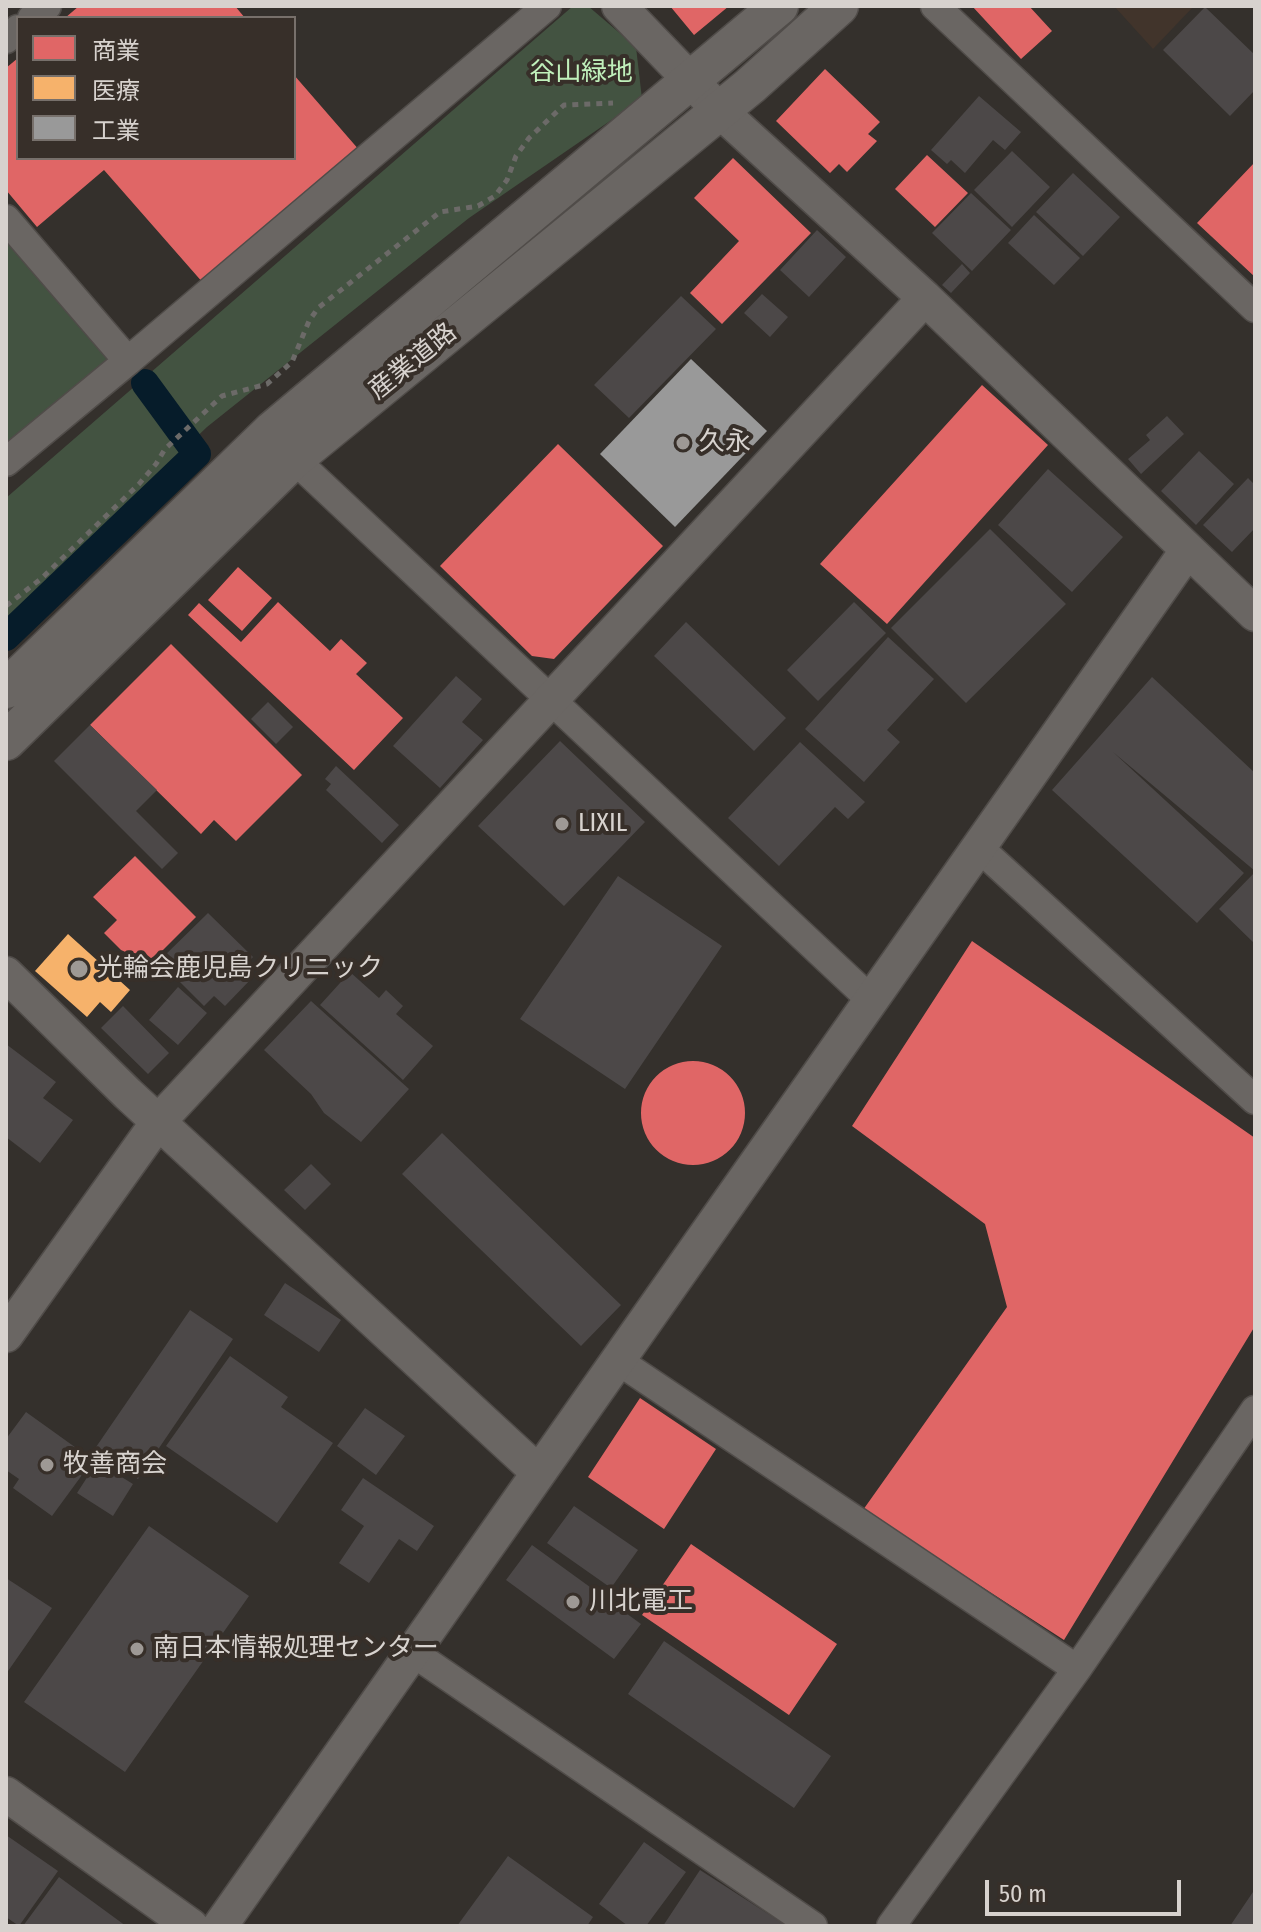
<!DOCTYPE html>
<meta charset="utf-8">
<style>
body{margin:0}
#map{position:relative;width:1261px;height:1932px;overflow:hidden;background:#34302c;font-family:"Fira Sans Condensed","Noto Sans JP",sans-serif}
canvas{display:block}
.frame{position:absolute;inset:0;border:8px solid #d7d2ce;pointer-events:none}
.legend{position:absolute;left:16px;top:16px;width:280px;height:144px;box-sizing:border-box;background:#372f29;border:2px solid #77706b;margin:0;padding:10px 14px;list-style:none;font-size:24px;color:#d7d2ce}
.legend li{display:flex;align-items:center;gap:16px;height:40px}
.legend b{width:40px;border:2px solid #77706b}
.scale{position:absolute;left:985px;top:1880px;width:196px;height:36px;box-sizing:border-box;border:4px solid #d7d2ce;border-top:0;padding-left:10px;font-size:24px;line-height:28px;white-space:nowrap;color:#d7d2ce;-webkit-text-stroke:6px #372f29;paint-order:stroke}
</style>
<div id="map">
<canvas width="1261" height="1932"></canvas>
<div class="frame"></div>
<ul class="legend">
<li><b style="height:22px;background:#e06666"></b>商業</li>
<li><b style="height:22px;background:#f6b26b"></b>医療</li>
<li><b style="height:22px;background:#999"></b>工業</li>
</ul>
<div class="scale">50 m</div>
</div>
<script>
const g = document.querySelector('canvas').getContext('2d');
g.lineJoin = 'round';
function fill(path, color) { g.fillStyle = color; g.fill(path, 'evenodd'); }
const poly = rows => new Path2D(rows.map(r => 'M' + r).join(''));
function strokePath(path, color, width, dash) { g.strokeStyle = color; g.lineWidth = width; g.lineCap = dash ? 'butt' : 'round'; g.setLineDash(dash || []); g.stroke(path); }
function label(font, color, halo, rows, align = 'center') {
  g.font = font + ' "Fira Sans Condensed","Noto Sans JP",sans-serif'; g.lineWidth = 8; g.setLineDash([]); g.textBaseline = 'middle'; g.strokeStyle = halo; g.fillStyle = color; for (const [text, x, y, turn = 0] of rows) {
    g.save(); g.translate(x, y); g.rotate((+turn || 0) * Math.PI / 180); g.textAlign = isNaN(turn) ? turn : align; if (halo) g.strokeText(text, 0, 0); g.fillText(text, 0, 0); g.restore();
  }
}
const built = poly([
 [1114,6,1194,6,1153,49]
]);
const green = poly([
 [573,6,588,6,636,47,642,99,469,218,207,427,6,620,6,498],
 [6,236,110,357,6,445]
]);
const shops = poly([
 [79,6,235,6,245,18,65,18],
 [670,6,729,6,694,35],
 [972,6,1029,6,1052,31,1021,59],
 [18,58,18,158,294,158,294,75,360,151,204,284,104,170,37,227,6,190,6,68],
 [825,69,880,122,868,134,877,141,847,172,839,164,830,173,776,121],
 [927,155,968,193,935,227,895,189],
 [733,158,811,233,722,324,690,293,739,241,694,198],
 [1255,162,1255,277,1197,223],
 [982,385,1048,445,887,624,820,564],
 [558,444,663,546,554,659,532,656,440,566],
 [238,567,272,598,242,631,208,600],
 [278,602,330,651,341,639,367,663,356,674,403,718,354,770,188,615,199,603,241,642],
 [171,644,302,775,236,841,214,820,201,834,90,725],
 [135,856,196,917,150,963,121,950,104,933,117,920,93,897],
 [972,941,1255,1138,1255,1326,1064,1640,863,1510,1007,1307,985,1224,852,1126],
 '641 1113a52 52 0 1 1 104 0a52 52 0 1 1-104 0Z',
 [640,1398,716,1449,664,1529,588,1477],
 [691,1544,837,1644,789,1715,642,1615]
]);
const health = poly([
 [68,934,130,990,111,1012,100,1002,87,1017,35,971]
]);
const industry = poly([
 [691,359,767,431,675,527,600,454]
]);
const canal = poly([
 [6,637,197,454,145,383]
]);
const building = poly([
 [1205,7,1255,55,1255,90,1230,116,1163,50],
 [979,96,1021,132,1005,150,993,140,965,173,951,160,947,164,931,150],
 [1012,151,1050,187,1012,227,974,190],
 [1073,173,1120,217,1083,256,1036,212],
 [971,193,1011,230,972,271,932,233],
 [1034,215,1080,258,1054,285,1008,243],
 [817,230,846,257,809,297,780,270],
 [962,264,970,273,951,293,942,285],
 [762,294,788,317,770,337,744,313],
 [681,296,716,329,629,418,594,385],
 [1167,416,1184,434,1141,474,1128,459,1150,440,1146,435],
 [1199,451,1234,484,1196,525,1161,491],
 [1048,469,1123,537,1072,592,998,525],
 [1248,478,1255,485,1255,528,1232,552,1203,525],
 [990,529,1066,604,966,703,891,628],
 [854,602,886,633,818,701,787,670],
 [686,622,786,718,754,751,654,656],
 [888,637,934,679,887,730,900,742,864,782,805,729],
 [456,676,482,699,462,722,483,740,440,788,393,746],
 [1152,677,1255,773,1255,871,1113,752,1244,873,1197,923,1052,790],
 [268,702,293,727,276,744,251,719],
 [90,725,157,790,136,811,178,853,162,869,54,761],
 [560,741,645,822,564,906,478,826],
 [800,742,865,802,848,819,835,807,779,866,728,818],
 [336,766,399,825,382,843,326,790,331,784,325,779],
 [1255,872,1255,944,1219,909],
 [618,876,722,946,625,1089,520,1019],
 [208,913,253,957,243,967,253,977,225,1006,214,996,204,1006,159,961],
 [350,972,379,998,386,990,403,1006,396,1014,433,1046,403,1080,320,1005],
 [178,987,207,1013,178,1045,149,1020],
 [311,1001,409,1089,361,1142,324,1113,311,1094,264,1050],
 [123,1006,169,1053,148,1074,101,1028],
 [6,1044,56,1082,43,1098,73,1120,40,1163,6,1137],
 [442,1133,621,1305,581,1346,402,1174],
 [311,1164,331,1184,305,1210,284,1190],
 [285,1283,341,1320,319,1352,264,1315],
 [190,1310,233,1339,138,1479,94,1450],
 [230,1356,288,1397,281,1407,333,1443,277,1523,166,1446],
 [365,1408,405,1436,376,1475,337,1446],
 [26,1412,93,1460,52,1516,13,1488,19,1479,6,1470,6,1439],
 [97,1462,133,1484,113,1516,77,1493],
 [363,1478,434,1526,417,1551,399,1539,369,1583,339,1563,364,1526,341,1510],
 [574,1506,638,1550,611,1588,547,1543],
 [149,1526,249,1596,125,1772,24,1702],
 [532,1545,641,1624,614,1659,506,1580],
 [6,1578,52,1608,6,1674],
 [664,1641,831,1756,794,1808,628,1694],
 [6,1835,58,1871,19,1926,6,1917],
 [644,1842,686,1872,646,1926,628,1926,599,1904],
 [508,1856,593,1917,587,1926,457,1926],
 [700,1870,787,1926,663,1926],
 [59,1877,126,1926,23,1926],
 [1255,1889,1255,1926,1230,1926]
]);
const path = poly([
 [6,606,42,578,139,484,156,464,165,449,222,396,267,384,292,362,309,321,318,308,440,212,478,206,495,196,507,180,516,156,529,138,564,105,613,103]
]);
const minor = poly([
 [935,6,1255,308],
 [32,18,47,6],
 [6,39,18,29],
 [6,219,128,361,547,6],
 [294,459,870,999],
 [6,462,128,361],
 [977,846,1255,1100],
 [617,1360,1077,1669],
 [412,1652,813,1926],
 [891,1926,1077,1669,1255,1410]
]);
const tertiary = poly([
 [619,6,720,111,925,298,1255,614],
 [6,974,128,1094,538,1472],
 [6,1335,158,1122,925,298],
 [6,1794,191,1926],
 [220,1926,1187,551]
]);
const secondary = poly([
 [6,689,273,430,779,6],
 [6,741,294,459,750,86,839,6]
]);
const markers = [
 [683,443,8,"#9e9995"],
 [562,824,8,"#9e9995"],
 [79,969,10,"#9e9995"],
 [47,1465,8,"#9e9995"],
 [573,1602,8,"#9e9995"],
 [137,1649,8,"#9e9995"]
];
const parkNames = [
 ["谷山緑地",581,73]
];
const streetNames = [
 ["産業道路",413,362,-39]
];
const poiNames = [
 ["久永",699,443],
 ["LIXIL",578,824],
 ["光輪会鹿児島クリニック",97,969],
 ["牧善商会",63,1465],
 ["川北電工",589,1602],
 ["南日本情報処理センター",153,1649]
];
fill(built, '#41342b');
fill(green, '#435341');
fill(shops, '#e06666');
fill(health, '#f6b26b');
fill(industry, '#999');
strokePath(canal, '#061c2a', 28);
fill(building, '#4c4848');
strokePath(minor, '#504c49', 31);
strokePath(tertiary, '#504c49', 37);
strokePath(secondary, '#504c49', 41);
strokePath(path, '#6c6a68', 5, [6, 6]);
strokePath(minor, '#6a6663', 28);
strokePath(tertiary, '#6a6663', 34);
strokePath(secondary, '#6a6663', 38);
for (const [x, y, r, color] of markers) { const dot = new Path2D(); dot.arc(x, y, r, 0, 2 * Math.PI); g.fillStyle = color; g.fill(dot); strokePath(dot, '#372f29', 3); }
label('26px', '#c0f0bb', '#372f29', parkNames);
label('26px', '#d7d2ce', '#372f29', streetNames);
label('26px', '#d7d2ce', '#372f29', poiNames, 'left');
</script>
